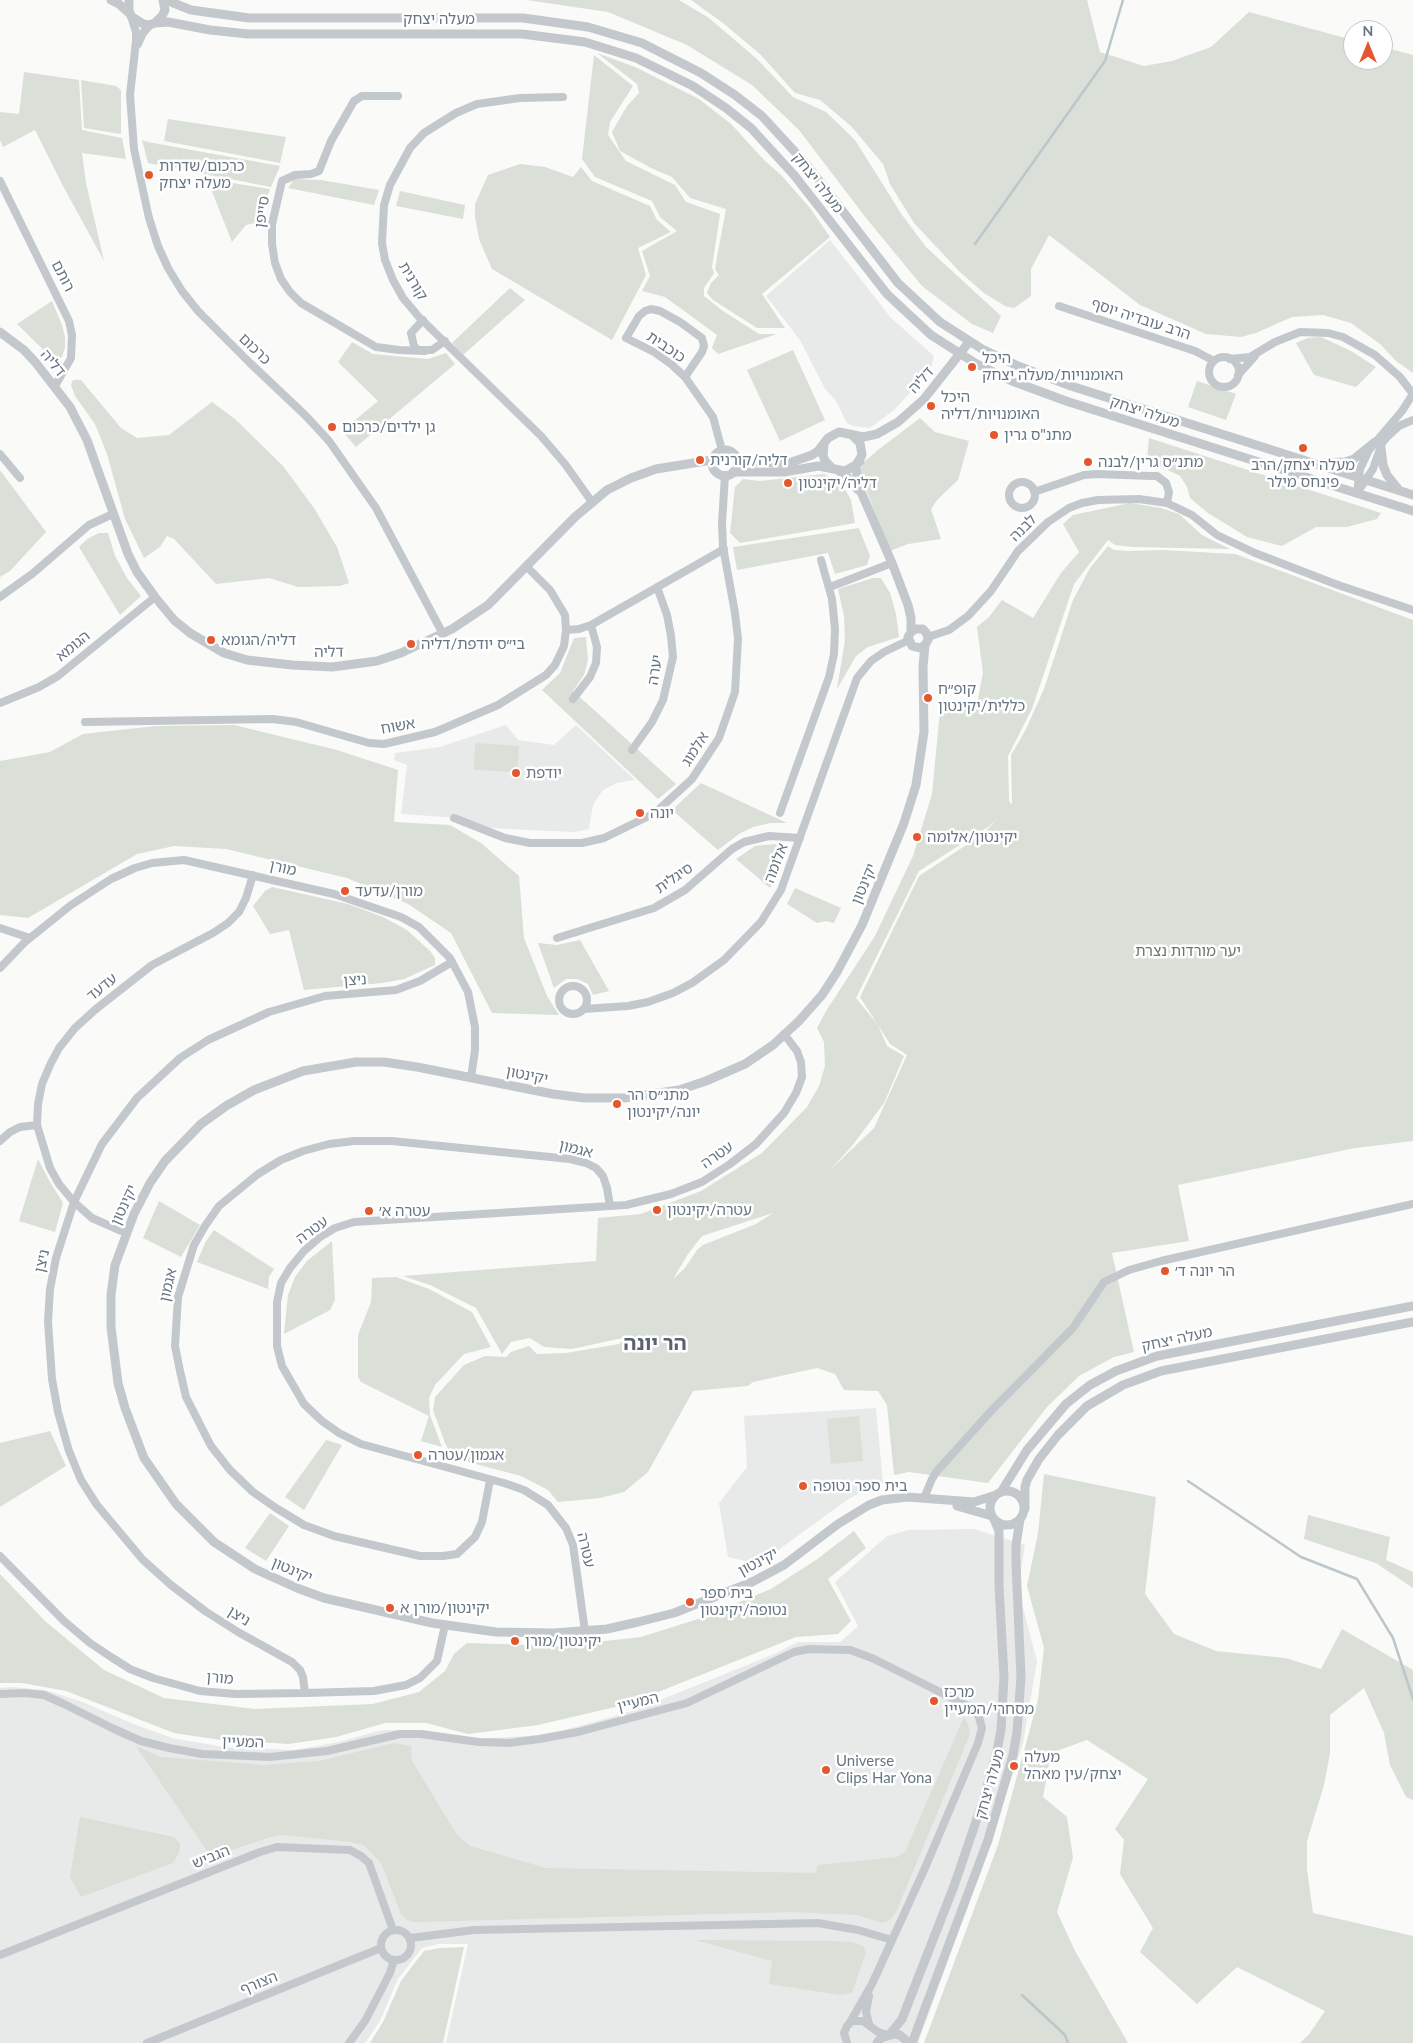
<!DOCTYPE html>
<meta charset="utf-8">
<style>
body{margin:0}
#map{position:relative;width:1413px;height:2043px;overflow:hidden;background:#fafaf8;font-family:Lato,sans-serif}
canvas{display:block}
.north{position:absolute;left:1343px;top:20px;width:50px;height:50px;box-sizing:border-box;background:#fff;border:1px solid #c1c8cd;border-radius:50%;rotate:0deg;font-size:14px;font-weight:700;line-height:20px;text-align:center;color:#657683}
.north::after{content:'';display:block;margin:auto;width:18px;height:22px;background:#e4572e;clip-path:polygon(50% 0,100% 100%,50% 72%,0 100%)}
</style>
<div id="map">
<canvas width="1413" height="2043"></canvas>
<div class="north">N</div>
</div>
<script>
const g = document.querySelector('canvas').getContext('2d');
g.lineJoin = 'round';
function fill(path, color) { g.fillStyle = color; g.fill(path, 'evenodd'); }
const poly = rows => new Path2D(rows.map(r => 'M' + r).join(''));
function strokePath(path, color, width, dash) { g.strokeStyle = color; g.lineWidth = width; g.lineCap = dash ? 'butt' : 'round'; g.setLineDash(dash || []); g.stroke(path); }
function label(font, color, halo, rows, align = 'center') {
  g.font = font + ' Lato,"Noto Sans Hebrew",sans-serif'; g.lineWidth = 5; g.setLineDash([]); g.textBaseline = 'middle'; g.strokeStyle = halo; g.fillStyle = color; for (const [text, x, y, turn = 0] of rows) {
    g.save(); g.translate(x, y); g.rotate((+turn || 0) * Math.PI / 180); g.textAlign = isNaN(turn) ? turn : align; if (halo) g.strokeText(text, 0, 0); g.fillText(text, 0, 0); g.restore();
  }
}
const built = poly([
 [830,240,891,318,934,356,930,371,894,410,870,428,853,426,847,423,836,401,825,389,800,340,766,296],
 [506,725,518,740,554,745,576,725,635,780,616,783,602,791,593,805,589,829,574,832,487,828,460,818,401,814,407,765,394,760,395,753,440,747],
 [876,1408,883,1483,867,1489,847,1500,759,1564,728,1557,719,1503,747,1467,744,1416],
 [974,1529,1025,1545,1018,1589,1037,1661,1023,1743,982,1867,918,2043,446,2043,468,1944,439,1944,422,1948,398,1979,380,2021,365,2043,0,2043,0,1688,12,1687,45,1690,80,1701,136,1725,172,1738,224,1747,294,1750,339,1742,382,1730,425,1730,471,1739,547,1735,633,1711,772,1655,798,1642,840,1642,858,1626,835,1582,887,1536,909,1530]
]);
const green = poly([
 [232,0,679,0,709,18,757,59,793,97,826,112,855,140,902,215,926,247,1001,316,993,333,972,324,922,286,866,218,799,130,752,85,687,45,608,12,527,0],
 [691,0,1087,0,1100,52,1144,66,1172,61,1211,47,1249,12,1353,40,1353,60,1383,60,1383,47,1413,55,1413,373,1396,361,1380,344,1351,323,1323,315,1292,317,1256,333,1241,337,1206,334,1140,305,1049,235,1031,269,1031,296,1014,308,1005,306,984,293,960,272,914,223,890,184,883,164,851,126,820,100,795,93,761,55,723,23],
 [597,53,635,67,699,99,731,124,764,160,781,175,810,208,830,237,762,294,785,328,757,328,713,300,707,293,711,283,719,275,715,269,717,257,726,209,690,198,672,177,651,168,620,151,612,132,627,106,639,93,637,84],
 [594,55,633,86,610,122,608,135,626,161,675,185,686,202,720,214,712,267,714,273,704,288,704,296,723,311,759,334,777,334,718,354,712,348,717,335,665,297,642,291,650,276,642,251,677,231,660,217,652,201,595,177,582,159],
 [24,72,79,80,82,130,122,138,126,159,82,153,86,183,104,261,63,186,35,130,3,147,0,140,0,112,19,114],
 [81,80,116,86,121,90,121,134,84,128],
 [168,119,286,137,280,163,164,141],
 [142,140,148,142,280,166,271,187,148,163],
 [520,164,545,167,573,177,581,167,592,181,650,206,657,220,671,232,638,248,646,275,612,340,492,269,479,239,475,217,475,204,488,175],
 [207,179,270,189,264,206,263,221,246,225,232,242],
 [294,179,321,180,379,190,374,205,288,188],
 [400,191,465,205,463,219,396,206],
 [510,288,525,300,463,355,452,343],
 [52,301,62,325,65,337,65,348,62,357,56,362,17,324],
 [1321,337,1351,351,1376,367,1356,387,1314,375,1296,343,1308,338],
 [352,342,373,354,428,359,446,353,455,364,356,447,342,431,378,401,338,362],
 [793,350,825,420,780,441,747,370],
 [73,380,81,380,121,428,137,438,169,435,212,402,235,419,283,466,314,508,337,547,349,583,340,586,298,587,269,578,216,584,174,539,167,536,160,547,144,558,125,519,107,454,95,424,75,396,71,385],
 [1197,381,1236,394,1226,420,1188,407],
 [920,418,935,432,969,441,958,480,937,500,931,509,941,539,908,544,890,551,860,474,861,469,864,462,878,450],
 [1149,438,1381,513,1377,519,1347,527,1316,527,1282,546,1247,537,1208,513,1190,498,1187,487,1180,476,1147,460],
 [0,470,46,532,10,571,0,577],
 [824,474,842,484,851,500,855,523,740,543,730,533,735,487,743,479,760,481],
 [1130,503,1161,508,1179,514,1202,535,1230,549,1133,547,1115,545,1108,540,1074,584,1032,709,1008,756,1009,801,1011,804,1012,803,1011,755,1025,731,1044,689,1073,600,1090,568,1108,546,1114,550,1129,551,1162,550,1235,554,1413,620,1413,1141,1355,1148,1178,1185,1189,1241,1112,1253,1134,1352,1114,1357,1079,1376,1047,1407,988,1483,909,1472,894,1475,887,1405,878,1391,844,1390,835,1374,817,1368,753,1382,748,1386,693,1391,648,1472,624,1492,600,1498,558,1502,548,1490,521,1476,453,1458,445,1443,433,1410,435,1397,464,1365,485,1356,506,1357,511,1352,529,1346,537,1354,566,1353,619,1344,627,1337,572,1349,544,1347,530,1338,511,1342,502,1354,476,1308,430,1285,403,1276,596,1261,598,1218,641,1214,701,1191,762,1153,807,1107,819,1086,825,1066,824,1042,817,1028,826,1011,875,936,913,856,932,794,941,700,977,704,983,673,977,627,989,617,1002,600,1033,618,1061,573,1079,552,1063,524,1073,515],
 [997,819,983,834,919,876,860,997,890,1044,907,1055,874,1128,829,1171,852,1146,884,1103,904,1056,887,1046,878,1025,856,998,919,871,988,827],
 [773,1213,756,1224,703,1245,697,1250,685,1268,673,1279,688,1254,702,1236],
 [859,528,870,556,867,565,835,574,828,553,737,570,733,547],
 [99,533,108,533,115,556,127,578,141,596,120,615,79,547,87,539],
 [873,578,881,578,890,593,896,614,899,637,868,647,856,656,837,689,845,640,844,616,838,589],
 [586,637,588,660,584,675,573,691,676,784,658,799,542,690,560,673,574,638],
 [234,725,337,750,398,770,394,822,450,825,481,843,519,876,524,938,547,996,559,1015,492,1013,451,933,408,904,347,878,226,849,174,846,137,854,28,918,0,915,0,761,50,752,83,734,156,726],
 [475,743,519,746,517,772,474,770],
 [701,783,787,823,770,823,753,827,739,834,718,850,672,810],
 [775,844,788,844,780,868,770,888,736,859,755,846],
 [272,887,348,904,383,917,407,930,430,951,435,958,435,965,404,979,382,983,304,990,289,930,270,934,253,906,265,891],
 [795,888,841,908,834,923,826,921,817,923,787,904],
 [580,940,609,991,593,995,588,984,577,979,566,979,554,988,538,943,557,945],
 [38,1159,50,1182,63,1203,55,1232,19,1221],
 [159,1201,200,1225,181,1257,143,1238],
 [214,1230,274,1269,269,1277,268,1289,197,1262,206,1241],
 [332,1241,335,1300,330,1310,284,1334,288,1295,295,1277,307,1261],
 [396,1277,429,1289,472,1312,491,1347,464,1354,435,1385,429,1398,430,1415,442,1447,421,1441,429,1416,361,1382,358,1377,358,1335,371,1302,372,1278],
 [859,1416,863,1461,831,1464,827,1419],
 [50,1431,66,1466,0,1507,0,1443],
 [326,1440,342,1445,304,1510,285,1497],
 [1044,1474,1156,1497,1145,1594,1174,1634,1216,1651,1285,1658,1321,1669,1342,1629,1413,1670,1413,1800,1406,1797,1390,1765,1384,1733,1364,1688,1330,1715,1330,1753,1324,1785,1307,1841,1307,1869,1313,1913,1413,1936,1413,2043,1300,2043,1310,2033,1325,2011,1237,1967,1197,2004,1140,1952,1153,1928,1120,1874,1124,1840,1115,1829,1148,1779,1087,1740,1051,1753,1043,1797,1067,1817,1073,1858,1057,1912,1075,1951,1128,2043,924,2043,998,1845,1038,1700,1044,1648,1027,1586,1038,1533],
 [270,1513,289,1526,266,1561,245,1548],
 [1308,1515,1390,1537,1386,1560,1413,1572,1413,1588,1376,1563,1304,1539],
 [854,1531,866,1548,828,1579,851,1621,838,1634,796,1637,628,1704,538,1725,468,1734,426,1723,385,1723,336,1737,289,1744,221,1740,174,1733,66,1691,22,1683,0,1683,0,1574,45,1621,104,1670,164,1698,255,1709,373,1704,419,1692,445,1671,454,1654,467,1643,560,1646,641,1637,698,1619,771,1589,816,1560],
 [964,1717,968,1724,970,1734,896,1912,891,1919,882,1923,857,1915,793,1912,414,1922,407,1920,401,1914,381,1863,365,1846,351,1842,283,1835,271,1837,211,1857,136,1746,161,1757,264,1765,319,1761,394,1743,411,1746,412,1761,457,1835,470,1846,546,1868,815,1873,818,1865,897,1857,905,1852],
 [80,1817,174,1837,180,1844,179,1853,173,1863,81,1897,70,1877],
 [695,1940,836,1941,852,1942,863,1946,866,1952,852,1993,840,1995,769,1984,772,1961],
 [464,1947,443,2043,370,2043,383,2022,401,1981,424,1951,440,1948]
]);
const stream = poly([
 [975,244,1105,61,1123,0],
 [1188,1481,1301,1557,1357,1579,1393,1638,1413,1699],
 [1022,1995,1065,2035,1068,2043]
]);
const minor = poly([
 [131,16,136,32,136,41,130,95,134,149,149,218,158,246,168,268,182,291,198,311,250,363,306,416,329,441,376,508,443,634],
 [138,44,143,33,151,24],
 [398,96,362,96,354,101,331,141,319,171,311,174,295,175,282,181,272,224,272,244,275,263,281,279,290,292,301,303,376,347,399,350,425,351],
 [563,97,520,98,477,104,456,113,424,133,410,148,390,185,384,205,382,243,385,260,393,280,403,298,419,317,541,436,565,464,592,502],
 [0,181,69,321,72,335,71,358,55,386],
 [1059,306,1195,351,1214,361],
 [423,320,411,333,414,346,418,350,432,350,445,341],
 '1209 372a15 15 0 1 1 30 0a15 15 0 1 1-30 0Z',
 [1230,359,1250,357,1275,342,1300,332,1328,333,1343,337,1375,355,1400,377,1413,394],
 [1238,375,1255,356],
 [685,377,702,352,704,346,702,338,680,322,660,311,651,309,645,311,639,316,626,338,654,352,671,364,685,377,713,417,722,450],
 [0,454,20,478],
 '1009 495a13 13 0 1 1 26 0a13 13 0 1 1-26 0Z',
 [1034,492,1084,475,1096,474,1151,476,1157,476,1166,483,1169,492,1167,503],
 [1357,493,1360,469,1369,450,1402,411,1413,394],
 [1357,493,1373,469,1382,443,1387,437,1399,426,1413,420],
 [830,587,892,563],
 [0,597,32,574,89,525,113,514],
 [566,630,579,629,591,625,724,549],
 [928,637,949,630,968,616,991,591,1018,551,1048,522,1069,508,1082,503,1098,500,1139,499,1167,503,1192,515,1217,535,1255,553,1338,585,1413,610],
 [573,699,590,677,596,663,597,647,591,625],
 [0,703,39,687,58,676,155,597],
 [85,722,273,719,296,722,369,743,384,744,435,732,498,705,546,675,555,665,564,646,566,630,565,615,550,590,526,566],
 [632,750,652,722,663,700,673,657,671,636,667,615,657,587],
 [780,813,829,677,834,654,835,629,832,599,821,560],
 [454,818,505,838,530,843,582,843,604,838,655,813,692,779,719,738,735,692,738,639,735,613,723,547,722,523,725,475],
 [0,928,30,938],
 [557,938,654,908,685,890,732,849,744,842,769,836,800,838],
 [0,968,25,942,71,905,111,879,135,868,152,863,184,860,334,894,401,917,419,927,450,958,468,992,475,1027,475,1050,471,1078],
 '559 1000a14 14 0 1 1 28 0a14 14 0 1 1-28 0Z',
 [584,1009,628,1006,648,1002,673,993,692,983,724,960,761,922,781,890,857,678,871,661,884,652,909,640],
 [37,1125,50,1168,59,1184,74,1202,92,1218,126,1233],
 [0,1141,10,1132,20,1127,37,1125,38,1104,42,1084,50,1065,59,1048,75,1028,96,1009,152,965,213,933,228,923,239,912,246,898,253,875],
 [490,1480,482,1522,475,1537,457,1554,443,1556,420,1556,334,1536,304,1525,276,1508,253,1492,230,1470,211,1446,186,1397,180,1371,175,1346,178,1297,194,1245,205,1226,219,1206,258,1174,281,1160,303,1151,329,1144,354,1141,392,1141,570,1159,586,1163,596,1168,603,1176,607,1188,610,1206],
 [924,1498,932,1479,937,1471,992,1410,1073,1328,1104,1282,1129,1270,1161,1261,1413,1204],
 [0,1556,64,1621,90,1643,111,1657,130,1669,153,1678,200,1691,236,1694,305,1693,374,1691,406,1685,420,1678,437,1661,445,1625],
 [585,1631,573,1545,566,1528,548,1505,524,1490,504,1483,361,1444,339,1433,322,1421,304,1404,282,1366,277,1346,277,1302,281,1283,290,1268,304,1251,320,1237,335,1228,354,1222,626,1205,671,1194,702,1182,730,1164,756,1144,784,1113,796,1093,802,1077,801,1062,797,1051,784,1034],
 [305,1693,303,1677,300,1670,292,1662,238,1632,205,1611,171,1585,143,1560,97,1505,81,1480,69,1451,58,1412,52,1379,48,1322,50,1289,56,1258,74,1202,102,1144,137,1098,180,1058,208,1040,269,1012,325,996,396,990,420,981,452,962],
 [0,1694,24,1693,44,1695,62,1703,114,1729,141,1741,169,1748,202,1754,270,1757,327,1751,400,1734,420,1734,479,1742,509,1743,539,1739,578,1732,687,1703,794,1652,809,1649,850,1650,872,1658,974,1709,979,1717,982,1728,978,1743,925,1868,872,1984,849,2024],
 '381 1945a15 15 0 1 1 30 0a15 15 0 1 1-30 0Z',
 [410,1938,474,1930,818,1923,858,1930,892,1940],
 [0,1955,260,1852,277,1847,350,1850,361,1856,369,1863,393,1930],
 [869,1996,866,2012,869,2024],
 [147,2043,381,1948],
 [349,2043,365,2021,390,1973,394,1960],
 [847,2043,844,2033,847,2026,852,2021,863,2021,878,2032,887,2035]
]);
const tertiary = poly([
 [111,0,119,4,130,14],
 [129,0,129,10,131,16,143,24,149,25,155,23,162,16,165,10,163,0],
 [166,0,191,10,249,18,523,18,588,27,642,43,701,73,735,95,762,116,807,165,898,283,940,322,982,349,1018,366,1071,386,1413,495],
 [155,23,168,22,210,30,248,34,522,34,585,42,636,58,693,86,726,108,751,128,794,175,887,294,931,335,975,363,1012,381,1066,401,1413,511],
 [0,332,24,350,36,363,70,407,87,440,128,554,137,572,155,597,174,620,190,633,224,653,247,660,292,665,332,667,377,661,401,653,452,629,488,605,575,517,607,490,631,478,656,469,712,460],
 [824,444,823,455,825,461,833,469],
 [1381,448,1383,465,1387,475,1399,490],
 '712 463a13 13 0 1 1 26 0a13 13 0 1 1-26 0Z',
 [736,457,749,462,789,463,812,455,818,451,828,438,839,432,863,437,877,434,898,422,924,399,969,342],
 [860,461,856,466,858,485,892,563,908,605,911,618,911,632],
 [1322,463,1345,462,1354,459,1375,442],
 [839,471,844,473,858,490],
 [733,472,784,472,818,466,845,471,856,465,862,455,860,443,851,434],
 [925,645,920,648,912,646,908,637,911,632,916,629,923,629,927,634,928,640,925,645,923,667,924,732,916,785,904,823,862,925,837,972,822,995,799,1021,773,1045,745,1064,706,1081,679,1090,624,1098,584,1098,553,1094,417,1067,384,1062,356,1062,303,1071,254,1090,226,1106,201,1124,165,1161,150,1183,134,1214,115,1265,111,1295,111,1327,118,1383,125,1408,144,1458,176,1504,214,1542,255,1569,297,1588,324,1598,432,1623,496,1632,554,1633,607,1629,638,1622,674,1613,752,1582,784,1565,838,1524,869,1505,882,1500,907,1497,974,1502,996,1495],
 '990 1508a17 17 0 1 1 34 0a17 17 0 1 1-34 0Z',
 [1001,1492,1027,1450,1066,1404,1090,1385,1116,1371,1157,1356,1413,1306],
 [957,1506,992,1516],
 [1025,1509,1025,1487,1027,1480,1039,1459,1058,1435,1087,1406,1123,1385,1161,1371,1413,1322],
 [890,2034,902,2019,954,1886,983,1801,997,1751,1001,1730,1004,1677,999,1586,999,1531,994,1519],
 [877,2043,881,2038,894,2034,900,2035,909,2043],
 [912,2043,988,1840,1013,1755,1017,1732,1021,1677,1016,1564,1016,1545,1020,1519]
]);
const markers = [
 [149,175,5,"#e4572e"],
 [972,367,5,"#e4572e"],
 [931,406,5,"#e4572e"],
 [332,427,5,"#e4572e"],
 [994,435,5,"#e4572e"],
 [1303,448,5,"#e4572e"],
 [700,460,5,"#e4572e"],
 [1088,462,5,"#e4572e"],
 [788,483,5,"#e4572e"],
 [211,640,5,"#e4572e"],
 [411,644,5,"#e4572e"],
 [928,698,5,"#e4572e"],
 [516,773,5,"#e4572e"],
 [640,813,5,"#e4572e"],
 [917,837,5,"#e4572e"],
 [345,891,5,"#e4572e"],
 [617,1104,5,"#e4572e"],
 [657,1210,5,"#e4572e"],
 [369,1211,5,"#e4572e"],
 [1165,1271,5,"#e4572e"],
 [418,1455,5,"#e4572e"],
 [803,1486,5,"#e4572e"],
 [690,1602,5,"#e4572e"],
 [390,1608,5,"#e4572e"],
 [515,1641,5,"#e4572e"],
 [934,1701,5,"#e4572e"],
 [1014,1766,5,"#e4572e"],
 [826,1770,5,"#e4572e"]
];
const streetNames = [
 ["מעלה יצחק",439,19],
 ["מעלה יצחק",818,183,52],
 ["סייפן",262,212,-82],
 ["רותם",63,276,63],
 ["קורנית",413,281,59],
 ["הרב עובדיה יוסף",1141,319,18],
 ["כוכבית",666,347,34],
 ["כרכום",255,349,44],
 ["דליה",53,363,50],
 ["דליה",921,380,-48],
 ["מעלה יצחק",1145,412,18],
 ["לבנה",1023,528,-45],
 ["הגומא",73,646,-39],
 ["דליה",329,652,-1],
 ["יערה",655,670,-81],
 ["אשוח",398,726,-10],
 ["אלמוג",695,749,-58],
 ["אלומה",776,863,-69],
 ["מורן",283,868,13],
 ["סיגלית",674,878,-34],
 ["יקינטון",864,884,-67],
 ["ניצן",355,980,-4],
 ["עדעד",102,987,-39],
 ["יקינטון",527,1075,11],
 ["אגמון",576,1149,14],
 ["עטרה",717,1155,-35],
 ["יקינטון",124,1205,-65],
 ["עטרה",312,1230,-36],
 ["ניצן",42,1261,-77],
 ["אגמון",168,1285,-77],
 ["מעלה יצחק",1177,1339,-12],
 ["עטרה",586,1550,77],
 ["יקינטון",758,1562,-28],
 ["יקינטון",292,1570,23],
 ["ניצן",239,1616,32],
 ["מורן",220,1678,5],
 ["המעיין",638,1702,-14],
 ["המעיין",243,1742,2],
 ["מעלה יצחק",990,1784,-74],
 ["הגביש",211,1857,-22],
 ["הצורף",259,1983,-22]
];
const poiNames = [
 ["כרכום/שדרות",159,166],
 ["מעלה יצחק",159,183],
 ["היכל",982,358],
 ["האומנויות/מעלה יצחק",982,375],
 ["היכל",941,397],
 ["האומנויות/דליה",941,414],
 ["גן ילדים/כרכום",342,427],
 ["מתנ\"ס גרין",1004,435],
 ["דליה/קורנית",710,460],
 ["מתנ״ס גרין/לבנה",1098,462],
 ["מעלה יצחק/הרב",1303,465,"center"],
 ["פינחס מילר",1303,482,"center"],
 ["דליה/יקינטון",798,483],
 ["דליה/הגומא",221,640],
 ["בי״ס יודפת/דליה",421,644],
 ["קופ״ח",938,689],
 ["כללית/יקינטון",938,706],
 ["יודפת",526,773],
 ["יונה",650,813],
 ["יקינטון/אלומה",927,837],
 ["מורן/עדעד",355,891],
 ["מתנ״ס הר",627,1095],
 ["יונה/יקינטון",627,1112],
 ["עטרה/יקינטון",667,1210],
 ["עטרה א׳",379,1211],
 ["הר יונה ד׳",1175,1271],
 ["אגמון/עטרה",428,1455],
 ["בית ספר נטופה",813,1486],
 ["בית ספר",700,1593],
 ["נטופה/יקינטון",700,1610],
 ["יקינטון/מורן א",400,1608],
 ["יקינטון/מורן",525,1641],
 ["מרכז",944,1692],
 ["מסחרי/המעיין",944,1709],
 ["מעלה",1024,1757],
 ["יצחק/עין מאהל",1024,1774],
 ["Universe",836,1761],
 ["Clips Har Yona",836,1778]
];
const parkNames = [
 ["יער מורדות נצרת",1188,951]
];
const districtNames = [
 ["הר יונה",655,1344]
];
fill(built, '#e8e9e9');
fill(green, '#dadfd7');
strokePath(stream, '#bbc7cb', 2.5);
strokePath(minor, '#c3c8cc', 8);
strokePath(tertiary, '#c3c8cc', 9);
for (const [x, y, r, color] of markers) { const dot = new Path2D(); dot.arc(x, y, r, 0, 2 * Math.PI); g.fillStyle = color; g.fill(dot); strokePath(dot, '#fff', 2); }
label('15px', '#657683', '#fff', streetNames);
label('15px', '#657683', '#fff', poiNames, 'left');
label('15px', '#687a64', '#fff', parkNames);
label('bold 20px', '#57646e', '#fff', districtNames);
</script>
